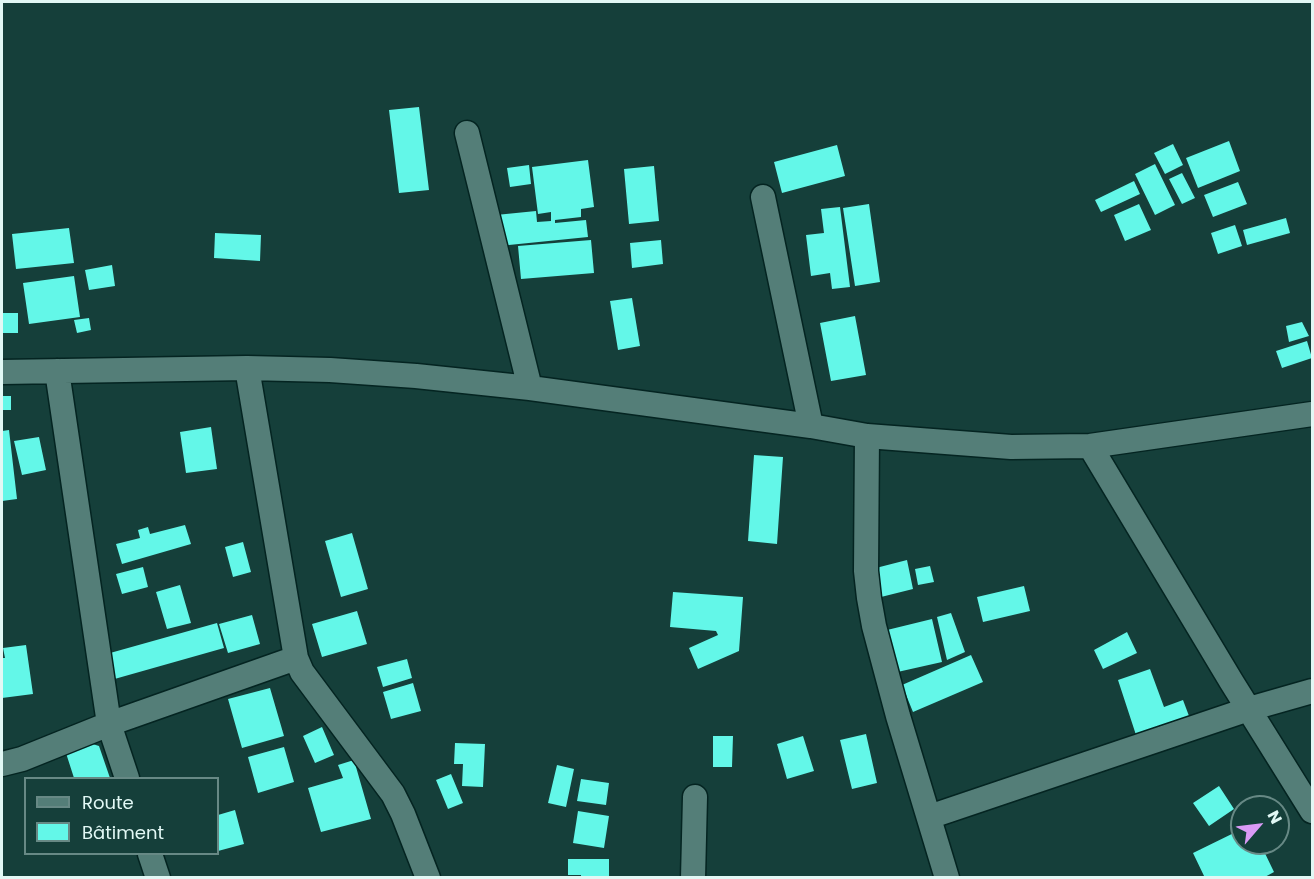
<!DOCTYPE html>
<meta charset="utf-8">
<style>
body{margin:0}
#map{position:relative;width:1314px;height:879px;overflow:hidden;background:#153f3a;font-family:Poppins,sans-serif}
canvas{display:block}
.frame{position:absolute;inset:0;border:3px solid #e2f8f5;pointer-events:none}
.legend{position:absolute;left:24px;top:777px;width:195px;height:78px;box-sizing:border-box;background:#153f3a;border:2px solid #678985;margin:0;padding:8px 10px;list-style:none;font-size:18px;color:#e2f8f5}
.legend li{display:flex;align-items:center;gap:12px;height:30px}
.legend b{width:30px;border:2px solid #678985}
.north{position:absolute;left:1230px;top:795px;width:60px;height:60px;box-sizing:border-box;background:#153f3a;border:2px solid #678985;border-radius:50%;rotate:62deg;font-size:16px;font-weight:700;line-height:24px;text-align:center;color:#e2f8f5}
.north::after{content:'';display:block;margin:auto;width:21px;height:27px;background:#da9af6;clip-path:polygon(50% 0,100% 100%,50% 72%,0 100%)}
</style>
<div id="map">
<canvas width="1314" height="879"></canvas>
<div class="frame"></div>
<ul class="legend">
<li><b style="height:8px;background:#547e78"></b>Route</li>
<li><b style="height:16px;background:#63f7e8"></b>Bâtiment</li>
</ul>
<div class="north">N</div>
</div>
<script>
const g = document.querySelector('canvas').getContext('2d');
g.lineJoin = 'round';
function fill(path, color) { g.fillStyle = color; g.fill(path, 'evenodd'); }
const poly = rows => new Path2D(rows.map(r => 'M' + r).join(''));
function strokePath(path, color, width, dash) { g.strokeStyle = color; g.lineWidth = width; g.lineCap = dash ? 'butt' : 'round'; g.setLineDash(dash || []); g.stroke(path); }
const building = poly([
 [419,107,429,190,399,193,389,110],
 [1229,141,1240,171,1198,188,1186,158],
 [1173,144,1183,165,1165,174,1154,153],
 [837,145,845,176,782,193,774,162],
 [588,160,594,207,581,209,581,217,555,220,555,223,586,220,588,237,499,246,496,215,536,211,537,222,551,221,551,212,538,214,532,167],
 [1155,164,1175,205,1155,215,1135,174],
 [529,165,531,184,510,187,507,168],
 [654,166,659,221,629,224,624,169],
 [1182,173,1195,198,1182,204,1169,179],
 [1134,181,1140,194,1101,212,1095,200],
 [1238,182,1247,204,1213,217,1204,195],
 [869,204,880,282,855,286,843,208],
 [1139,204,1151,230,1125,241,1114,215],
 [840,207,850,287,832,289,830,273,811,276,806,235,824,233,821,209],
 [1286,218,1290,233,1247,245,1243,230],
 [1235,225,1242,246,1218,254,1211,233],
 [69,228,74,263,16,269,12,234],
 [215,233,261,235,260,261,214,258],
 [591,240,594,273,521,279,518,246],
 [661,240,663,264,632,268,630,243],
 [112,265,115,286,89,290,85,270],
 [74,276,80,317,29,324,23,283],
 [632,298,640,346,618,350,610,301],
 [3,313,18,313,18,333,2,333],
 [855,316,866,375,831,381,820,323],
 [89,318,91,330,77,333,74,320],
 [1302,322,1309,336,1289,342,1286,326],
 [1307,341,1312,358,1282,368,1276,351],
 [2,396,11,396,11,410,2,410],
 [211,427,217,469,186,473,180,432],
 [9,430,17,499,2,501,2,431],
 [39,437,46,470,22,475,14,441],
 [754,455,783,457,777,544,748,541],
 [185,525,191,544,122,564,116,544,140,538,138,530,148,527,150,534],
 [352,533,368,589,341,597,325,541],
 [243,542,251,572,233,577,225,547],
 [907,560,913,589,877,598,872,569],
 [930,566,934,582,918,585,915,569],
 [143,567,148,587,122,594,116,574],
 [180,585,191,623,167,629,156,592],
 [1024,586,1030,611,983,622,977,597],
 [673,592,743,597,739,651,698,669,689,648,718,635,716,631,670,627],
 [357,611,367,644,322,657,312,624],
 [951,613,965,652,947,660,937,617],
 [252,615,260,644,228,653,219,624],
 [932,619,942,662,893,673,883,631],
 [217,623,224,648,111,680,103,655],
 [1127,632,1137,653,1103,669,1094,650],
 [26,645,33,694,2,698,2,658,5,658,3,648],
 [971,655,983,682,913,712,902,685],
 [407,659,412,678,383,687,377,667],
 [1150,669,1164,707,1183,700,1189,716,1136,735,1118,680],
 [413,683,421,711,391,719,383,692],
 [270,688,284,736,242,748,228,699],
 [322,727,334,755,315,763,303,736],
 [866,734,877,783,852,789,840,740],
 [713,736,733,736,732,767,713,767],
 [803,736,814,771,787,779,777,744],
 [83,741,99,746,110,778,74,778,65,750],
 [455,743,485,744,483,787,462,786,463,764,454,764],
 [284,747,294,782,258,793,248,757],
 [354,760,371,819,321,832,308,788,343,778,338,765],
 [557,765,574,769,566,807,548,803],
 [451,774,463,803,448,809,436,780],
 [581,779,609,783,606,805,577,801],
 [1219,786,1234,809,1209,826,1193,803],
 [235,810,244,844,218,851,218,815],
 [578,811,609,816,604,848,573,843],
 [1242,829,1242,843,1260,843,1274,872,1263,878,1205,878,1193,853],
 [568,859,609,859,609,878,581,878,581,875,568,875]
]);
const minor = poly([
 [467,133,530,388],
 [763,197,811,426],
 [247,368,296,658,302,672,393,794,403,814,428,878],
 [57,371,109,724,127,778],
 [2,372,247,368,330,370,416,376,530,388,811,426,867,436,1011,447,1090,446,1312,414],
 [867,436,866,571,869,598,874,626,898,716,947,878],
 [1090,446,1231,681,1312,811],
 [2,764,22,759,109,724,296,658],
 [929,817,1249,709,1312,691],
 [150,854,158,878],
 [693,878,695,797]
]);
fill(building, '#63f7e8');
strokePath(minor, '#042421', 27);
strokePath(minor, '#547e78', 24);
</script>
